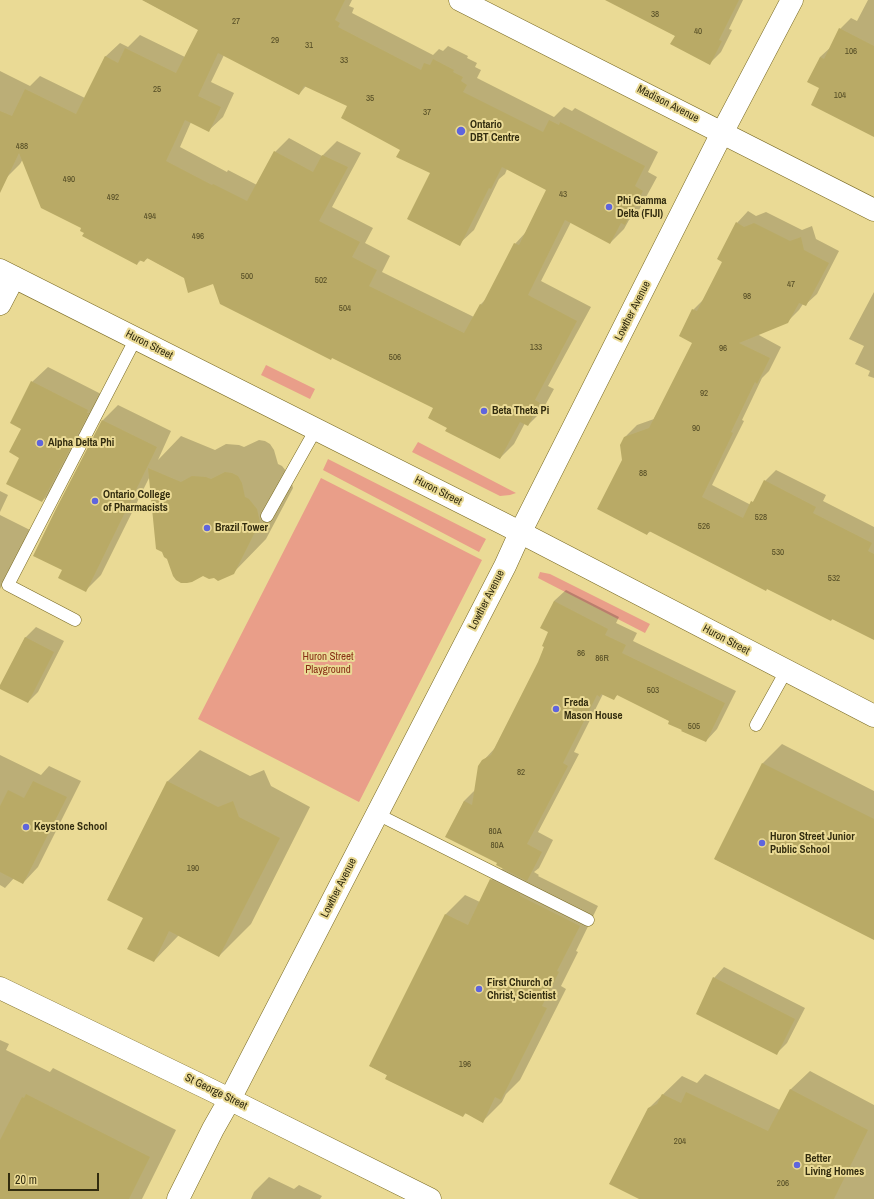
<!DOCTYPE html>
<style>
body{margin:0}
#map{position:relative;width:874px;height:1199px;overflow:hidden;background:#eada95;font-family:"Archivo Narrow",sans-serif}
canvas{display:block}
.scale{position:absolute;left:8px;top:1173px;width:91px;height:18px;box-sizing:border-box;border:2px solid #322c0f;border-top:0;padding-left:5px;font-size:12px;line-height:14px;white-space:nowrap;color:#322c0f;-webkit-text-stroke:3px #eada95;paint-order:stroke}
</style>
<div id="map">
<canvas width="874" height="1199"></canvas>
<div class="scale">20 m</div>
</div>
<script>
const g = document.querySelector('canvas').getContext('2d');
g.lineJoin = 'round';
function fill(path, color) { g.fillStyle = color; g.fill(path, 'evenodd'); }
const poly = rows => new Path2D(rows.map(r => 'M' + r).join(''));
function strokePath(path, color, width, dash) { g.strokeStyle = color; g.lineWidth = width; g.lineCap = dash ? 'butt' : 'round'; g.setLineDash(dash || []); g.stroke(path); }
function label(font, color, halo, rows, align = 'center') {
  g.font = font + ' "Archivo Narrow",sans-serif'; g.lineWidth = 4; g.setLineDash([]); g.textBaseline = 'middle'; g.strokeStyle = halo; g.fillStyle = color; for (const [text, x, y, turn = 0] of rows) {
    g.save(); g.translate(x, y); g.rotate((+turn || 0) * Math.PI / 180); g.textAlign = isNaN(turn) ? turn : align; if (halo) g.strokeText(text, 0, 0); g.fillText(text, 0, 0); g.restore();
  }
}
const green = poly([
 [266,365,315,389,310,399,261,375],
 [418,442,516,493,510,495,500,496,412,452],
 [328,459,486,539,479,552,323,470],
 [321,478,482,560,359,802,198,719],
 [540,572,550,574,650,624,645,633,538,578]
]);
const shadow = poly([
 [143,0,352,0,349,6,354,8,352,13,433,55,439,49,443,51,448,46,468,56,467,58,477,63,475,67,481,70,477,78,554,117,564,107,572,111,575,108,658,152,648,172,657,177,639,210,629,220,624,229,610,243,571,222,541,281,591,307,548,386,554,389,542,411,528,425,525,423,514,444,500,458,448,428,434,408,213,283,185,278,148,258,144,261,141,260,137,264,85,232,82,227,23,159,20,164,6,178,0,175,0,71,30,86,40,76,85,98,105,57,120,43,128,47,140,35,185,57,199,30],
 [224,55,299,94,306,86,349,106,431,173,459,244,474,230,499,179,505,174,507,169,548,189,526,232,515,244,486,299,481,304,474,317,382,272,390,256,365,243,373,228,332,207,361,153,337,141,322,156,289,138,275,152,257,185,228,170,227,172,180,147,191,122,208,131,223,117,234,93,211,82],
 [608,0,743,0,729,29,732,30,721,52,710,63,676,36],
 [868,0,874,0,874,136,820,87,820,57,831,47,840,29,851,18,857,21],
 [748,211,756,216,766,212,802,230,812,226,816,239,839,251,817,294,805,305,803,304,799,310,787,322,757,334,781,347,769,371,762,378,742,420,744,421,712,485,751,505,757,496,765,481,776,470,826,495,823,501,874,527,874,639,833,619,831,620,651,531,647,534,623,460,625,437,637,425,654,419,694,343,693,310,704,299,723,262,718,259,737,223],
 [874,292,874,378,868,376,870,371,855,364,864,346,849,339],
 [48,367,103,395,58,486,42,501,21,457,22,428,32,382],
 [118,405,171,431,158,460,181,436,215,450,226,444,239,445,244,447,259,440,265,441,270,444,274,450,278,464,282,466,290,476,293,488,266,539,233,573,214,577,150,476,101,575,86,590,63,569,103,420],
 [0,491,8,495,0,512],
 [0,515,30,530,0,589],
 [566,590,619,617,616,623,637,633,633,641,736,691,717,729,706,741,670,721,618,694,613,699,603,694,574,752,579,754,538,832,553,840,539,868,534,872,539,875,538,876,598,906,576,951,578,952,561,986,566,989,520,1080,506,1094,502,1102,483,1121,466,1113,463,1116,370,1066,446,914,465,895,480,902,491,880,503,868,499,863,447,836,464,801,475,790,483,761,495,748,539,662,550,631,554,601],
 [36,627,64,641,38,692,28,702,0,688,25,638],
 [782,744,874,791,874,939,715,859,763,763],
 [200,750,250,776,264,770,271,786,310,807,251,924,219,956,179,935,154,961,144,918,108,899,168,781],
 [0,755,41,775,49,766,81,781,38,867,23,883,14,878,5,888,0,885],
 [724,967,805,1008,787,1043,777,1053,714,978],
 [0,1040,9,1044,6,1050,50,1072,53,1068,176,1130,142,1199,0,1199],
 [810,1071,874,1105,874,1199,639,1199,649,1108,682,1076,697,1083,705,1074,780,1110,791,1089],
 [269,1177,294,1189,299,1185,322,1196,320,1199,251,1199,254,1192]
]);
const building = poly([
 [142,0,345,0,335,20,340,23,338,27,421,70,424,63,430,65,433,59,454,70,453,72,463,77,461,81,467,85,463,92,543,132,549,120,559,125,560,122,645,166,635,186,643,191,625,225,621,223,610,244,565,220,528,295,577,321,535,400,540,403,528,426,520,422,500,459,445,431,447,428,428,418,433,408,332,358,331,360,220,304,213,284,188,293,184,278,147,258,144,262,139,260,137,265,82,236,84,233,80,231,81,228,41,208,19,153,0,193,0,111,12,116,25,89,76,114,105,56,118,63,125,48,176,73,198,30],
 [218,53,299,95,304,86,347,106,341,118,400,150,396,157,430,173,407,219,460,246,489,188,491,189,502,167,546,190,519,245,514,243,482,305,480,304,464,333,369,286,377,270,352,257,360,242,319,221,348,167,322,155,313,172,274,151,247,201,213,184,212,185,166,161,185,120,209,132,221,107,198,96],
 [605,0,739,0,719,40,722,41,710,65,670,44,675,36],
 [839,28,874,46,874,137,811,105,819,88,807,82,820,57,824,59],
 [736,222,744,227,754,223,790,241,801,237,804,250,829,263,806,306,799,303,788,323,739,343,770,358,757,384,755,382,731,432,733,433,702,497,743,518,751,501,753,502,764,480,816,507,813,513,872,543,868,551,874,554,874,640,832,619,831,621,767,589,766,591,649,531,647,535,597,509,622,460,620,445,624,437,649,428,692,343,679,336,692,309,697,311,722,262,717,259],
 [31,381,88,410,87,413,89,413,42,502,6,484,19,458,9,452,21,429,10,423],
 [102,420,157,447,86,592,58,578,62,570,33,556,56,509],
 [148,468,181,482,192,476,206,477,211,479,225,472,232,473,238,476,242,483,245,497,249,499,257,509,260,522,234,574,218,581,214,578,209,579,203,576,192,582,187,583,181,583,176,580,173,576,167,559,164,557,162,552,156,549],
 [554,601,608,629,605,635,626,645,622,653,725,703,706,742,681,731,682,730,668,724,669,721,617,695,614,700,601,694,600,697,597,695,563,763,568,766,527,844,542,852,527,881,496,865,497,863,445,837,464,801,472,805,478,766,482,760,491,755,538,662,544,647,542,646,548,632,540,628],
 [25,637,54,652,28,703,0,689,0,685],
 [762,763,874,819,874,940,714,859],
 [33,781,67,797,23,884,0,872,0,806,8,790,24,798],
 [167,781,218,807,233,801,239,817,280,838,219,957,169,931,154,962,127,949,143,918,107,900],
 [490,879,520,894,520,896,580,926,557,971,559,972,542,1006,547,1008,501,1100,495,1097,483,1123,465,1113,463,1117,385,1079,387,1075,369,1066,445,914,468,925],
 [713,977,795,1019,777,1055,696,1014],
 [790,1089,868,1130,834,1199,639,1199,609,1184,648,1108,657,1104,662,1094,681,1103,686,1092,768,1131],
 [26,1094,150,1157,129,1199,0,1199,0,1140,22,1097,24,1098]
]);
const lane = poly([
 [267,516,316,429],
 [75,620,8,585,136,338],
 [756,725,786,671],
 [377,814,588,920]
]);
const street = poly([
 [460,0,874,210],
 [0,270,504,524,874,716],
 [0,304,14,277],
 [0,988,211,1090,430,1199],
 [178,1199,213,1129,230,1099,505,566,520,533,722,133,792,0]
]);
const markers = [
 [461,131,5,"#5f65dd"],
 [609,207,4,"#5f65dd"],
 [484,411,4,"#5f65dd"],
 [40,443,4,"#5f65dd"],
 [95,501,4,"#5f65dd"],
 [207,528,4,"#5f65dd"],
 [556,709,4,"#5f65dd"],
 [26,827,4,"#5f65dd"],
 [762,843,4,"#5f65dd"],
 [479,989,4,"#5f65dd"],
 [797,1165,4,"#5f65dd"]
];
const numberNames = [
 ["38",655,15],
 ["27",236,22],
 ["40",698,32],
 ["29",275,41],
 ["31",309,46],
 ["106",851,52],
 ["33",344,61],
 ["25",157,90],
 ["104",840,96],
 ["35",370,99],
 ["37",427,113],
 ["488",22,147],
 ["490",69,180],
 ["43",563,195],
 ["492",113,198],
 ["494",150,217],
 ["496",198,237],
 ["500",247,277],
 ["502",321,281],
 ["47",791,285],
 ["98",747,297],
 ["504",345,309],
 ["133",536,348],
 ["96",723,349],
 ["506",395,358],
 ["92",704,394],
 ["90",696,429],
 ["88",643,474],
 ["528",761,518],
 ["526",704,527],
 ["530",778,553],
 ["532",834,579],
 ["86",581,654],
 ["86R",602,659],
 ["503",653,691],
 ["505",694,727],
 ["82",521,773],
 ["80A",495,832],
 ["80A",497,846],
 ["190",193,869],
 ["196",465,1065],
 ["204",680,1142],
 ["206",783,1184]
];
const streetNames = [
 ["Madison Avenue",668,104,27],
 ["Lowther Avenue",633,311,-63],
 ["Huron Street",149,345,27],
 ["Huron Street",438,491,27],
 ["Lowther Avenue",487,600,-63],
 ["Huron Street",726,640,28],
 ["Lowther Avenue",339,888,-63],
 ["St George Street",216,1092,26]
];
const poiNames = [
 ["Ontario",470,125],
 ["DBT Centre",470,138],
 ["Phi Gamma",617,201],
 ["Delta (FIJI)",617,214],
 ["Beta Theta Pi",492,411],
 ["Alpha Delta Phi",48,443],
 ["Ontario College",103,495],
 ["of Pharmacists",103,508],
 ["Brazil Tower",215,528],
 ["Freda",564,703],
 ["Mason House",564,716],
 ["Keystone School",34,827],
 ["Huron Street Junior",770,837],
 ["Public School",770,850],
 ["First Church of",487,983],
 ["Christ, Scientist",487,996],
 ["Better",805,1159],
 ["Living Homes",805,1172]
];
const parkNames = [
 ["Huron Street",328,657],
 ["Playground",328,670]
];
fill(green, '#e99e89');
fill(shadow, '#0003');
fill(building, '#b9aa66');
strokePath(lane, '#776822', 13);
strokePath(street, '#776822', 23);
strokePath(lane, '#fff', 12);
strokePath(street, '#fff', 22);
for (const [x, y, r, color] of markers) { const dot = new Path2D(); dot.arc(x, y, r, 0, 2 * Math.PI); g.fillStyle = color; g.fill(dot); strokePath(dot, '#eada95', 1.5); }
label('9px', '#544c25', null, numberNames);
label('11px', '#322c0f', '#eada95', streetNames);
label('bold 11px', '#322c0f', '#eada95', poiNames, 'left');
label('11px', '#883015', '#eada95', parkNames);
</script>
